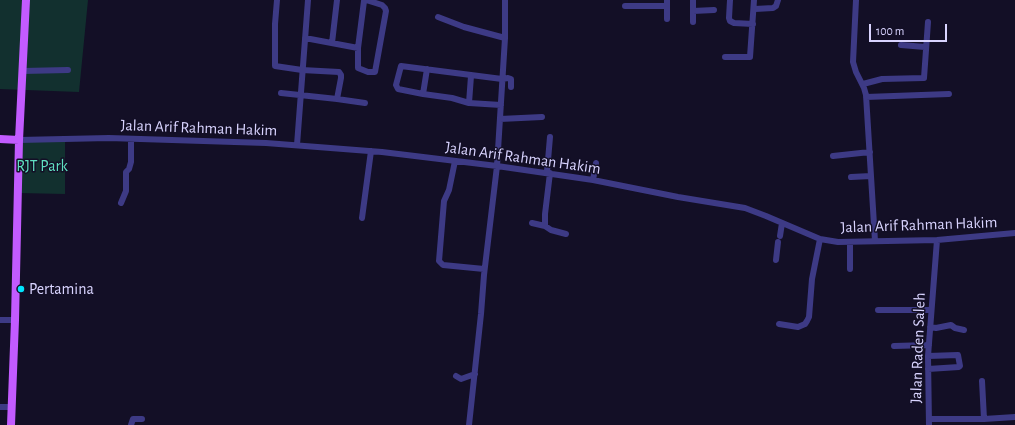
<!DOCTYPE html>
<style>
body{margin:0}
#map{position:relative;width:1015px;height:425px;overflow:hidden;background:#130f26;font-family:"Alegreya Sans",sans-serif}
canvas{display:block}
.scale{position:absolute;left:869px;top:24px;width:78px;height:18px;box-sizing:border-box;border:2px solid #d9d4ff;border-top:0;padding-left:5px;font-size:12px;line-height:14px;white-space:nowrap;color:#d9d4ff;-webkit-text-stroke:3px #130f26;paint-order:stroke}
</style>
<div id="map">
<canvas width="1015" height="425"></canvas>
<div class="scale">100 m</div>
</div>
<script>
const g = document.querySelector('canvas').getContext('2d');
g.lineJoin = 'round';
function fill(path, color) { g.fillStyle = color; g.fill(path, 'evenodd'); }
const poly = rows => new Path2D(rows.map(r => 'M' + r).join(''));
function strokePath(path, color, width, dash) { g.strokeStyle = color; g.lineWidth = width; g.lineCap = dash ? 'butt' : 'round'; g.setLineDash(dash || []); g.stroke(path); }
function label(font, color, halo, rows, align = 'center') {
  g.font = font + ' "Alegreya Sans",sans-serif'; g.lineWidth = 3; g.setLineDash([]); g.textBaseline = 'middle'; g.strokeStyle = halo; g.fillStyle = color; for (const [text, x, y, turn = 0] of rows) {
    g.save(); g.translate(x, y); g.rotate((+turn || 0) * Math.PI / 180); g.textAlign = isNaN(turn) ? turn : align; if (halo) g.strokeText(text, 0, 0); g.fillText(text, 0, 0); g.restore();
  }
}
const green = poly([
 [0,0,88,0,79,92,0,89],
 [65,139,65,194,19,193,21,140]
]);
const minor = poly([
 [277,0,275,24,275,66,302,70,339,72,341,75,341,78,337,99],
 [693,0,693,22],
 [730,0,729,18,730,21,734,23,753,24],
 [856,0,853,62,856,72,864,88,866,95,875,241],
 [625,6,667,6,667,0],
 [667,6,667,19],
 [755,9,773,8,776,6,778,0],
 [693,11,714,10],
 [438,17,464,27,505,38],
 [305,38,358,48,364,1,366,0,382,5,385,8,386,11,375,72,368,72,358,68,358,48],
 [332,43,337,0],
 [901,45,925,47],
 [725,57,750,57,754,0],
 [427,69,423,94,452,98,469,103,501,105],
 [23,71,68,70],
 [863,84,882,79,924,78,928,22],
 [281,93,337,99,365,103],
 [423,94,398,89,396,85,401,66,502,79,508,78,511,79,511,87],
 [866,97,949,94],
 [469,103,471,76],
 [500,119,542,117],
 [19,140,109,138,266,143,382,152,497,166,593,180,678,197,745,208,766,216,820,239,838,242,937,240,1015,233],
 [297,145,308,0],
 [833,156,870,152],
 [455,161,449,190,444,201,439,261,443,265,484,269],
 [547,172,550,137],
 [550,173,545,214,545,226,551,230,566,234],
 [851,177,871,176],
 [593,180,596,163],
 [121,203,126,191,126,172,129,169,131,162,131,139],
 [362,218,371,151],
 [532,223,545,226],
 [780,236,782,223],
 [850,242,850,269],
 [776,260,778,242],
 [878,310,931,310],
 [0,320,15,320],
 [779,324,798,327,805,324,807,321,809,317,812,279,820,239],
 [930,327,936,328,951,325,955,328,964,330],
 [894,346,929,345],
 [928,356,958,355,960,366,959,367,928,369],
 [456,376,461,379,475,374],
 [982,381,984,419],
 [0,407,12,407],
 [929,419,984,419,1015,417],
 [131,425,133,419,142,419],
 [469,425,481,314,484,275,497,166,505,38,505,0],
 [929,425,928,356,937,240]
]);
const major = poly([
 [0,139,19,140],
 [11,425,15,320,19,140,26,0]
]);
const markers = [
 [21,289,4,"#00e5ff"]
];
const streetNames = [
 ["Jalan Arif Rahman Hakim",199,128,2],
 ["Jalan Arif Rahman Hakim",523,158,8],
 ["Jalan Arif Rahman Hakim",919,225,-2],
 ["Jalan Raden Saleh",918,348,-88]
];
const parkNames = [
 ["RJT Park",42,166]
];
const poiNames = [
 ["Pertamina",29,289]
];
fill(green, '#12302f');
strokePath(minor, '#3d3a85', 6);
strokePath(major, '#c25bff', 8);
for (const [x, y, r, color] of markers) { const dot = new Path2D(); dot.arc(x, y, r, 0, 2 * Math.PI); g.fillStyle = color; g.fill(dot); strokePath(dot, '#130f26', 1.5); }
label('16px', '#d9d4ff', '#130f26', streetNames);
label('16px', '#5fe0c0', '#130f26', parkNames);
label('16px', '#d9d4ff', '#130f26', poiNames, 'left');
</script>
